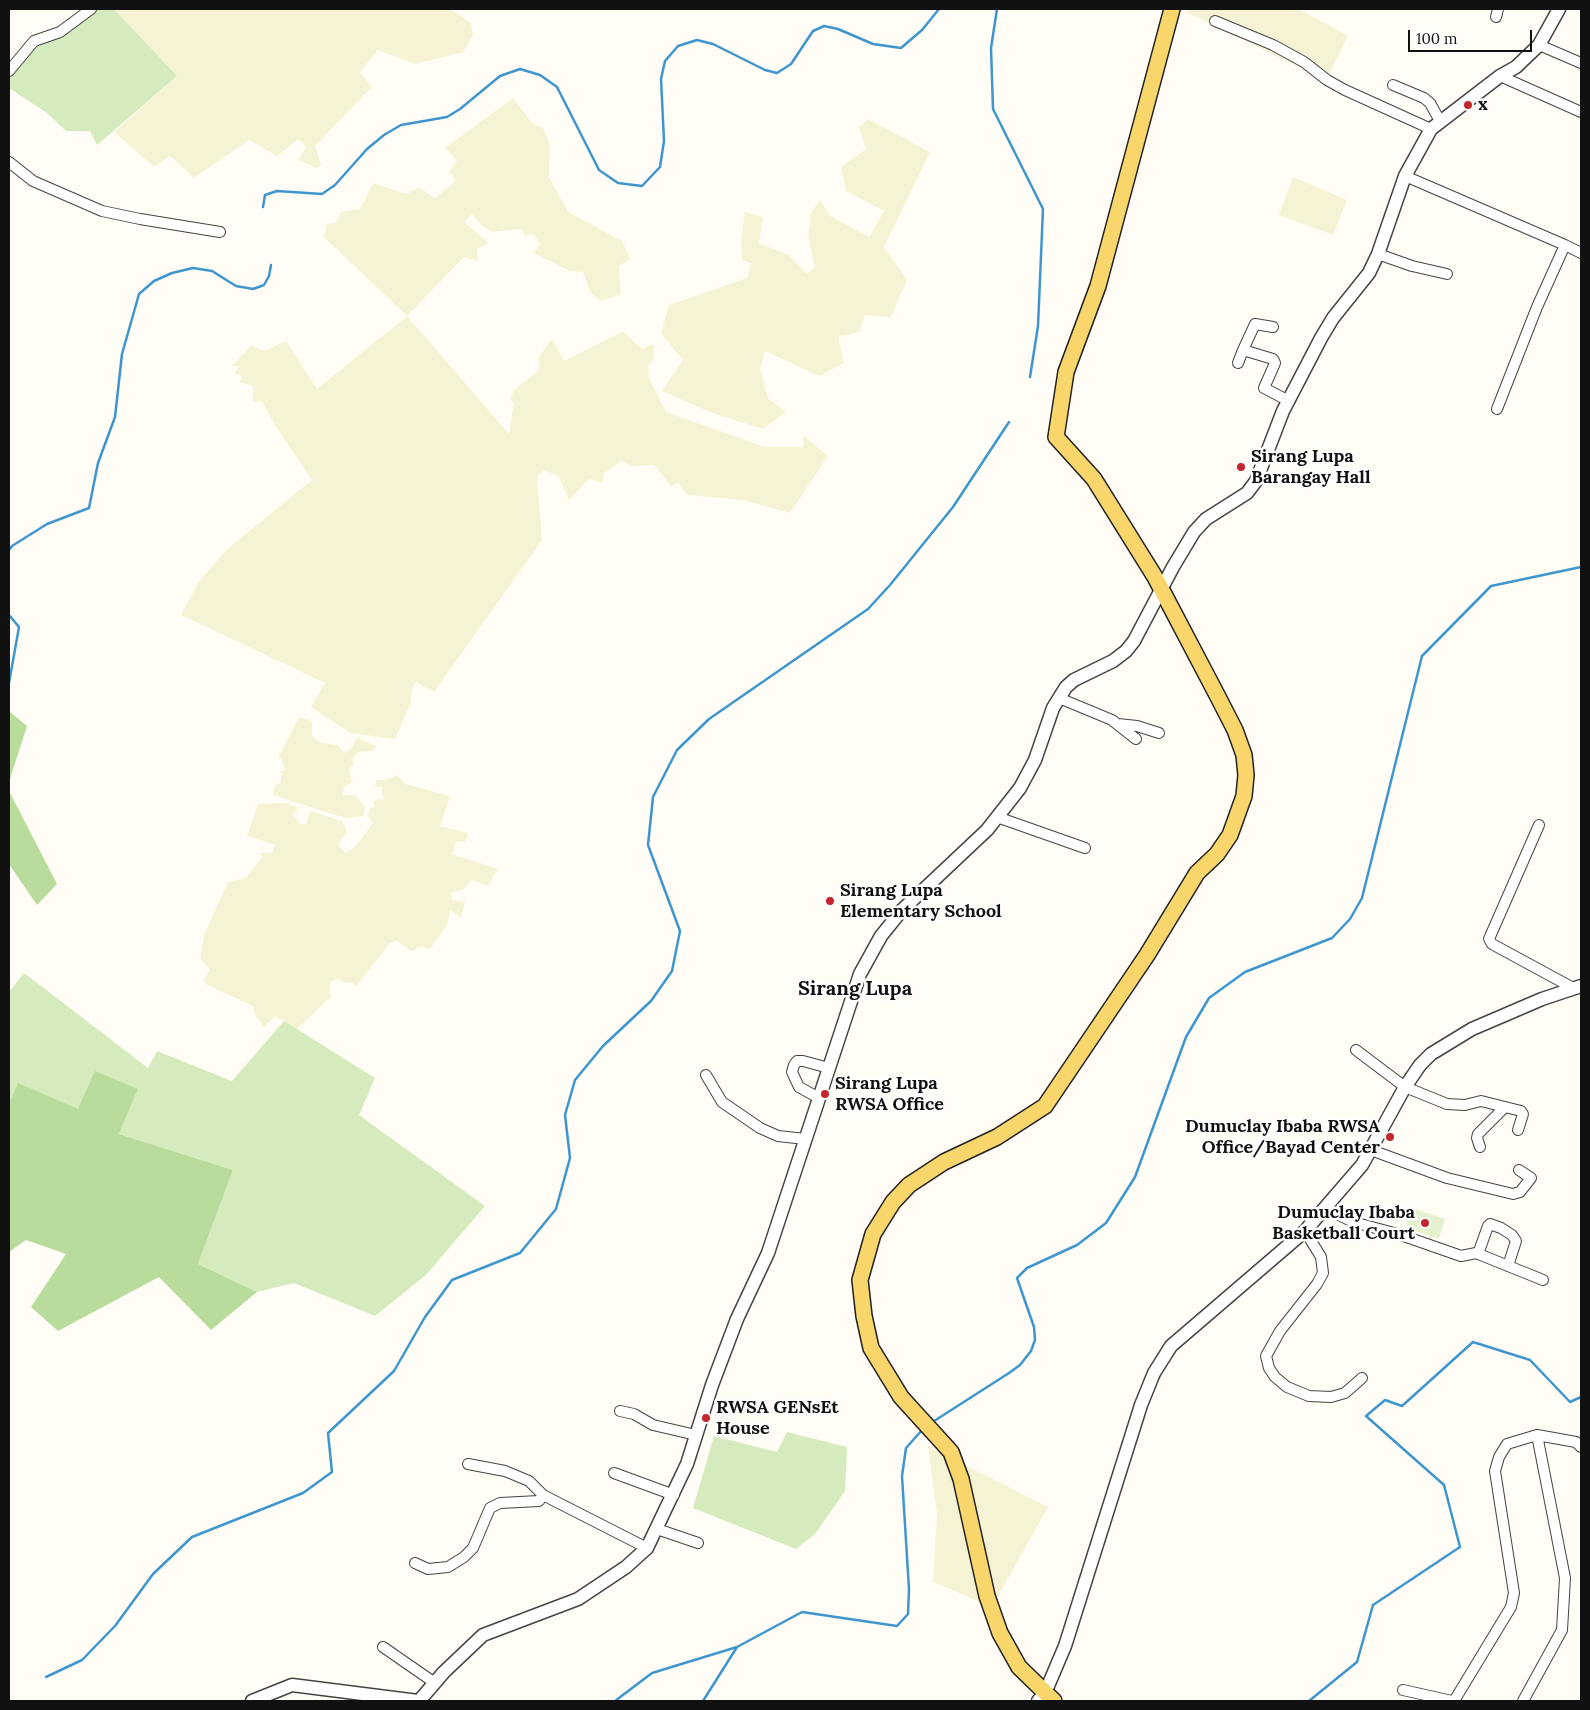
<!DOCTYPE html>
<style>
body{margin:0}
#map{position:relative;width:1590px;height:1710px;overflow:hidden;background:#fffdf5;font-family:Lora,serif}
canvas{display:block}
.frame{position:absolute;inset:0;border:10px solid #111;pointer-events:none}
.scale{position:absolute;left:1408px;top:30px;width:124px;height:22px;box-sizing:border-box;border:2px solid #111;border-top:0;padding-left:6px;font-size:15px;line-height:18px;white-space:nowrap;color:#111;-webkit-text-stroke:4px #fff;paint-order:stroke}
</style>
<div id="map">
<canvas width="1590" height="1710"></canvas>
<div class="frame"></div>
<div class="scale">100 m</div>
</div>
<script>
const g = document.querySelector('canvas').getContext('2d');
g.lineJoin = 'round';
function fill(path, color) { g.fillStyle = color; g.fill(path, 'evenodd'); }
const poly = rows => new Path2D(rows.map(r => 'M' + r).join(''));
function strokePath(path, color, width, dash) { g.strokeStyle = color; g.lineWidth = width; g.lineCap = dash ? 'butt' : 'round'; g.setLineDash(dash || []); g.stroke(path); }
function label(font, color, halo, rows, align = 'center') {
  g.font = font + ' Lora,serif'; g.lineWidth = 5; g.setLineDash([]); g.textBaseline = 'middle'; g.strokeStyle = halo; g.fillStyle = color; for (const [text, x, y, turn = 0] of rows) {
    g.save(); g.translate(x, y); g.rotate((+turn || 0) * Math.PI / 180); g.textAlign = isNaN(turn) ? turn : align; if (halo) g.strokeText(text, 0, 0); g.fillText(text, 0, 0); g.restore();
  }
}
const farmland = poly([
 [114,9,451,9,471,23,473,35,463,52,415,64,378,50,360,72,372,87,315,146,321,164,317,168,298,160,306,147,299,139,277,156,249,140,194,178,170,156,154,167,114,132,177,76],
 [1188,9,1299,9,1348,36,1326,80,1186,12],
 [513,98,533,124,543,128,550,144,549,177,568,212,622,241,630,259,619,266,621,294,601,301,590,292,583,272,570,271,534,253,540,243,533,234,525,236,521,229,492,232,481,225,472,214,464,222,489,243,477,249,478,261,464,257,407,316,509,434,514,402,510,400,514,390,539,370,539,357,552,339,564,361,623,331,642,349,654,344,654,359,648,365,649,378,666,412,765,447,803,447,804,436,828,456,790,513,743,500,687,495,678,483,671,486,654,465,632,466,622,461,603,474,603,483,589,479,569,500,559,477,544,470,537,477,542,540,434,692,415,682,411,693,411,702,395,739,350,733,311,707,325,683,181,615,198,583,226,550,312,480,276,427,262,401,253,402,253,386,239,382,242,376,235,373,239,366,232,366,252,345,264,351,286,341,317,389,407,316,324,237,327,224,336,223,341,212,360,209,373,183,407,194,419,187,435,198,456,181,449,171,457,161,445,148],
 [868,119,930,152,884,247,907,280,891,317,865,315,859,332,838,337,844,363,819,376,765,351,760,369,768,398,786,412,763,429,712,413,662,391,683,360,661,334,669,305,747,278,751,263,742,260,741,240,745,212,763,217,759,243,789,255,807,274,815,267,808,237,811,213,820,200,830,216,869,237,884,211,846,191,841,167,866,149,859,127],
 [1293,177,1347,200,1333,235,1279,215],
 [299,717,312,721,312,736,321,743,337,745,345,753,352,748,357,737,377,747,372,751,357,752,353,759,354,764,349,769,352,782,344,787,343,795,355,795,365,807,363,816,345,818,273,795,275,785,280,783,282,773,280,773,281,771,285,770,281,758,278,758],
 [398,775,405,784,450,796,440,826,468,833,465,842,456,841,452,854,498,869,488,886,472,880,464,889,451,893,452,900,465,902,461,918,450,910,447,925,430,949,421,947,411,951,397,941,390,943,356,987,351,982,345,983,338,979,330,982,331,997,297,1029,275,1016,264,1027,256,1017,253,1006,207,985,204,979,210,970,200,958,204,935,228,882,246,878,262,857,260,853,272,853,275,845,247,836,258,804,287,803,298,808,293,814,300,824,306,824,310,811,342,821,347,831,338,845,346,853,356,846,373,823,368,816,370,808,375,807,373,801,379,799,382,801,384,796,382,794,382,786,375,788,376,780,385,780],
 [928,1446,1048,1507,992,1607,933,1582,937,1514]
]);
const green = poly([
 [96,9,114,9,177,76,97,145,90,131,66,131,47,113,9,88,9,73,32,49,71,29],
 [24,973,148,1068,157,1051,232,1081,284,1021,375,1078,359,1115,485,1206,426,1275,375,1316,294,1283,257,1292,198,1264,233,1170,119,1134,138,1089,78,1110,18,1084,9,1103,9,992],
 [787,1432,847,1447,845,1491,815,1534,796,1549,693,1508,714,1436,777,1452]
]);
const forest = poly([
 [9,711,27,726,9,782],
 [9,791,57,884,37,905,9,864],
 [95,1071,138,1089,119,1134,233,1170,198,1264,257,1292,211,1330,159,1277,58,1331,31,1307,66,1254,26,1240,9,1252,9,1103,18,1083,78,1109]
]);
const pitch = poly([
 [1412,1208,1445,1219,1439,1239,1406,1228]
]);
const stream = poly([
 [997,9,991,48,993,109,1043,209,1038,326,1030,377],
 [263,207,265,195,277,191,322,194,335,185,367,149,384,135,401,125,447,117,460,109,500,76,520,69,540,75,557,87,599,170,618,183,642,186,660,167,664,141,661,79,665,61,678,46,697,40,713,44,765,70,777,73,791,64,813,31,824,26,838,29,873,44,901,48,922,30,939,9],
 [9,550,12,546,47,524,89,508,98,463,115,417,122,354,139,294,154,281,172,273,193,268,212,271,236,286,253,289,264,285,269,276,271,265],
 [9,615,19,627,9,683],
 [931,1423,1009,1373,1020,1365,1031,1351,1035,1340,1034,1327,1017,1278,1027,1268,1077,1245,1106,1223,1135,1177,1186,1037,1209,998,1245,972,1332,938,1350,919,1362,898,1422,656,1491,586,1581,567],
 [46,1677,82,1660,115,1626,153,1574,192,1537,303,1493,332,1472,328,1433,394,1371,425,1317,452,1280,520,1253,556,1209,570,1158,565,1115,575,1080,603,1046,651,1001,672,971,680,931,648,845,653,797,677,750,709,719,868,609,890,585,953,507,1009,422],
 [615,1701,652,1673,737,1647],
 [703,1701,737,1647,802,1612,897,1626,908,1614,909,1589,902,1476,906,1448,922,1430],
 [1309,1701,1357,1662,1373,1605,1460,1547,1444,1485,1366,1416,1385,1400,1402,1406,1473,1342,1530,1360,1570,1402,1581,1397]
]);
const minor = poly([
 [1496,17,1498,9],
 [1215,21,1273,45,1304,62,1327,80,1345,90,1431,129],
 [1539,45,1581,63],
 [9,71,34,41,60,32,91,9],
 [1500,76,1581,112],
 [1393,85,1424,98,1430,103,1440,121],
 [9,162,33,181,102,211,140,219,220,232],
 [1405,176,1565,245,1537,307,1497,409],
 [1565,245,1581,253],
 [1378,254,1412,266,1447,274],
 [1243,350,1255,324,1273,327],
 [1238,363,1243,350,1273,359,1275,363,1264,388,1289,401],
 [1059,698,1112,720,1136,739],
 [1118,724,1137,726,1159,733],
 [997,817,1085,848],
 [1539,825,1489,939,1492,944,1575,989],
 [1356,1050,1405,1087,1447,1104,1465,1105,1481,1101,1521,1111,1523,1114,1518,1130],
 [706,1075,722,1102,760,1128,778,1136,805,1139],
 [819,1098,799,1087,792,1072,794,1065,797,1061,803,1061,829,1068],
 [1480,1147,1477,1138,1478,1134,1505,1107],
 [1371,1150,1447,1178,1513,1194,1520,1192,1531,1178,1519,1170],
 [1325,1208,1353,1222,1398,1234,1461,1256,1476,1253,1543,1280],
 [1305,1231,1321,1257,1323,1273,1317,1284,1280,1331,1266,1356,1269,1368,1275,1377,1287,1387,1309,1396,1331,1397,1345,1393,1362,1378],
 [1478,1254,1488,1226,1490,1224,1501,1228,1512,1235,1516,1241,1508,1266],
 [620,1411,634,1414,653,1425,696,1435],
 [468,1464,505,1471,529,1481,543,1495,647,1548],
 [614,1473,674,1495],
 [657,1529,698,1543],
 [415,1563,428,1569,448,1567,464,1557,473,1548,490,1508,500,1503,539,1501,543,1495],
 [383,1647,435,1683],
 [1403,1690,1452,1701],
 [1454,1701,1511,1607,1514,1593,1495,1471,1499,1457,1507,1444,1537,1435,1576,1442,1581,1447],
 [1523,1701,1562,1630,1565,1578,1537,1435]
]);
const tertiary = poly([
 [252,1701,292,1685,418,1701],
 [419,1701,444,1672,483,1635,578,1599,626,1567,647,1548,687,1464,712,1385,737,1319,768,1253,860,974,881,936,902,910,987,830,1020,788,1035,760,1053,708,1066,687,1074,680,1113,661,1126,651,1134,641,1173,567,1194,532,1206,519,1247,493,1256,481,1283,411,1321,338,1333,318,1369,273,1378,254,1405,176,1431,129,1500,76,1516,67,1539,45,1559,9],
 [1038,1701,1045,1693,1065,1646,1141,1405,1154,1373,1171,1346,1305,1231,1362,1165,1405,1087,1420,1065,1431,1054,1472,1029,1542,999,1581,986]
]);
const primary = poly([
 [1054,1701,1019,1667,1000,1633,987,1596,961,1479,951,1452,901,1397,871,1348,864,1316,860,1280,873,1234,893,1202,909,1185,944,1162,997,1137,1045,1106,1147,955,1197,873,1217,854,1230,835,1244,796,1246,775,1244,755,1235,730,1217,695,1155,577,1094,479,1056,437,1066,372,1098,286,1172,9]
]);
const markers = [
 [1468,105,5,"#c4262e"],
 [1241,467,5,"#c4262e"],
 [830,901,5,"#c4262e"],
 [825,1094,5,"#c4262e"],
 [1390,1137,5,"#c4262e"],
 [1425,1223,5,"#c4262e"],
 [706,1418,5,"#c4262e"]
];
const poiNames = [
 ["x",1478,105],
 ["Sirang Lupa",1251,457],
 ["Barangay Hall",1251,478],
 ["Sirang Lupa",840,891],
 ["Elementary School",840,912],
 ["Sirang Lupa",835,1084],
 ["RWSA Office",835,1105],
 ["Dumuclay Ibaba RWSA",1380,1127,"right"],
 ["Office/Bayad Center",1380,1148,"right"],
 ["Dumuclay Ibaba",1415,1213,"right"],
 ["Basketball Court",1415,1234,"right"],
 ["RWSA GENsEt",716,1408],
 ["House",716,1429]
];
const quarterNames = [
 ["Sirang Lupa",855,989]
];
fill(farmland, '#f6f3d4');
fill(green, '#d5ebbd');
fill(forest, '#b9dc9c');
fill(pitch, '#e6f2cf');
strokePath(stream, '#3f96cf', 2.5);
strokePath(minor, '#444', 12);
strokePath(tertiary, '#444', 15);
strokePath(primary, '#222', 18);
strokePath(minor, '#fff', 10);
strokePath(tertiary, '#fff', 12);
strokePath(primary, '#f9d66b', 15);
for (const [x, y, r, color] of markers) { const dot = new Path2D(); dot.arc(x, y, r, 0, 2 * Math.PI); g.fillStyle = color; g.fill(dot); strokePath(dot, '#fff', 2); }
label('bold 18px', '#111', '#fff', poiNames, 'left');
label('bold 20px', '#111', '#fff', quarterNames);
</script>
